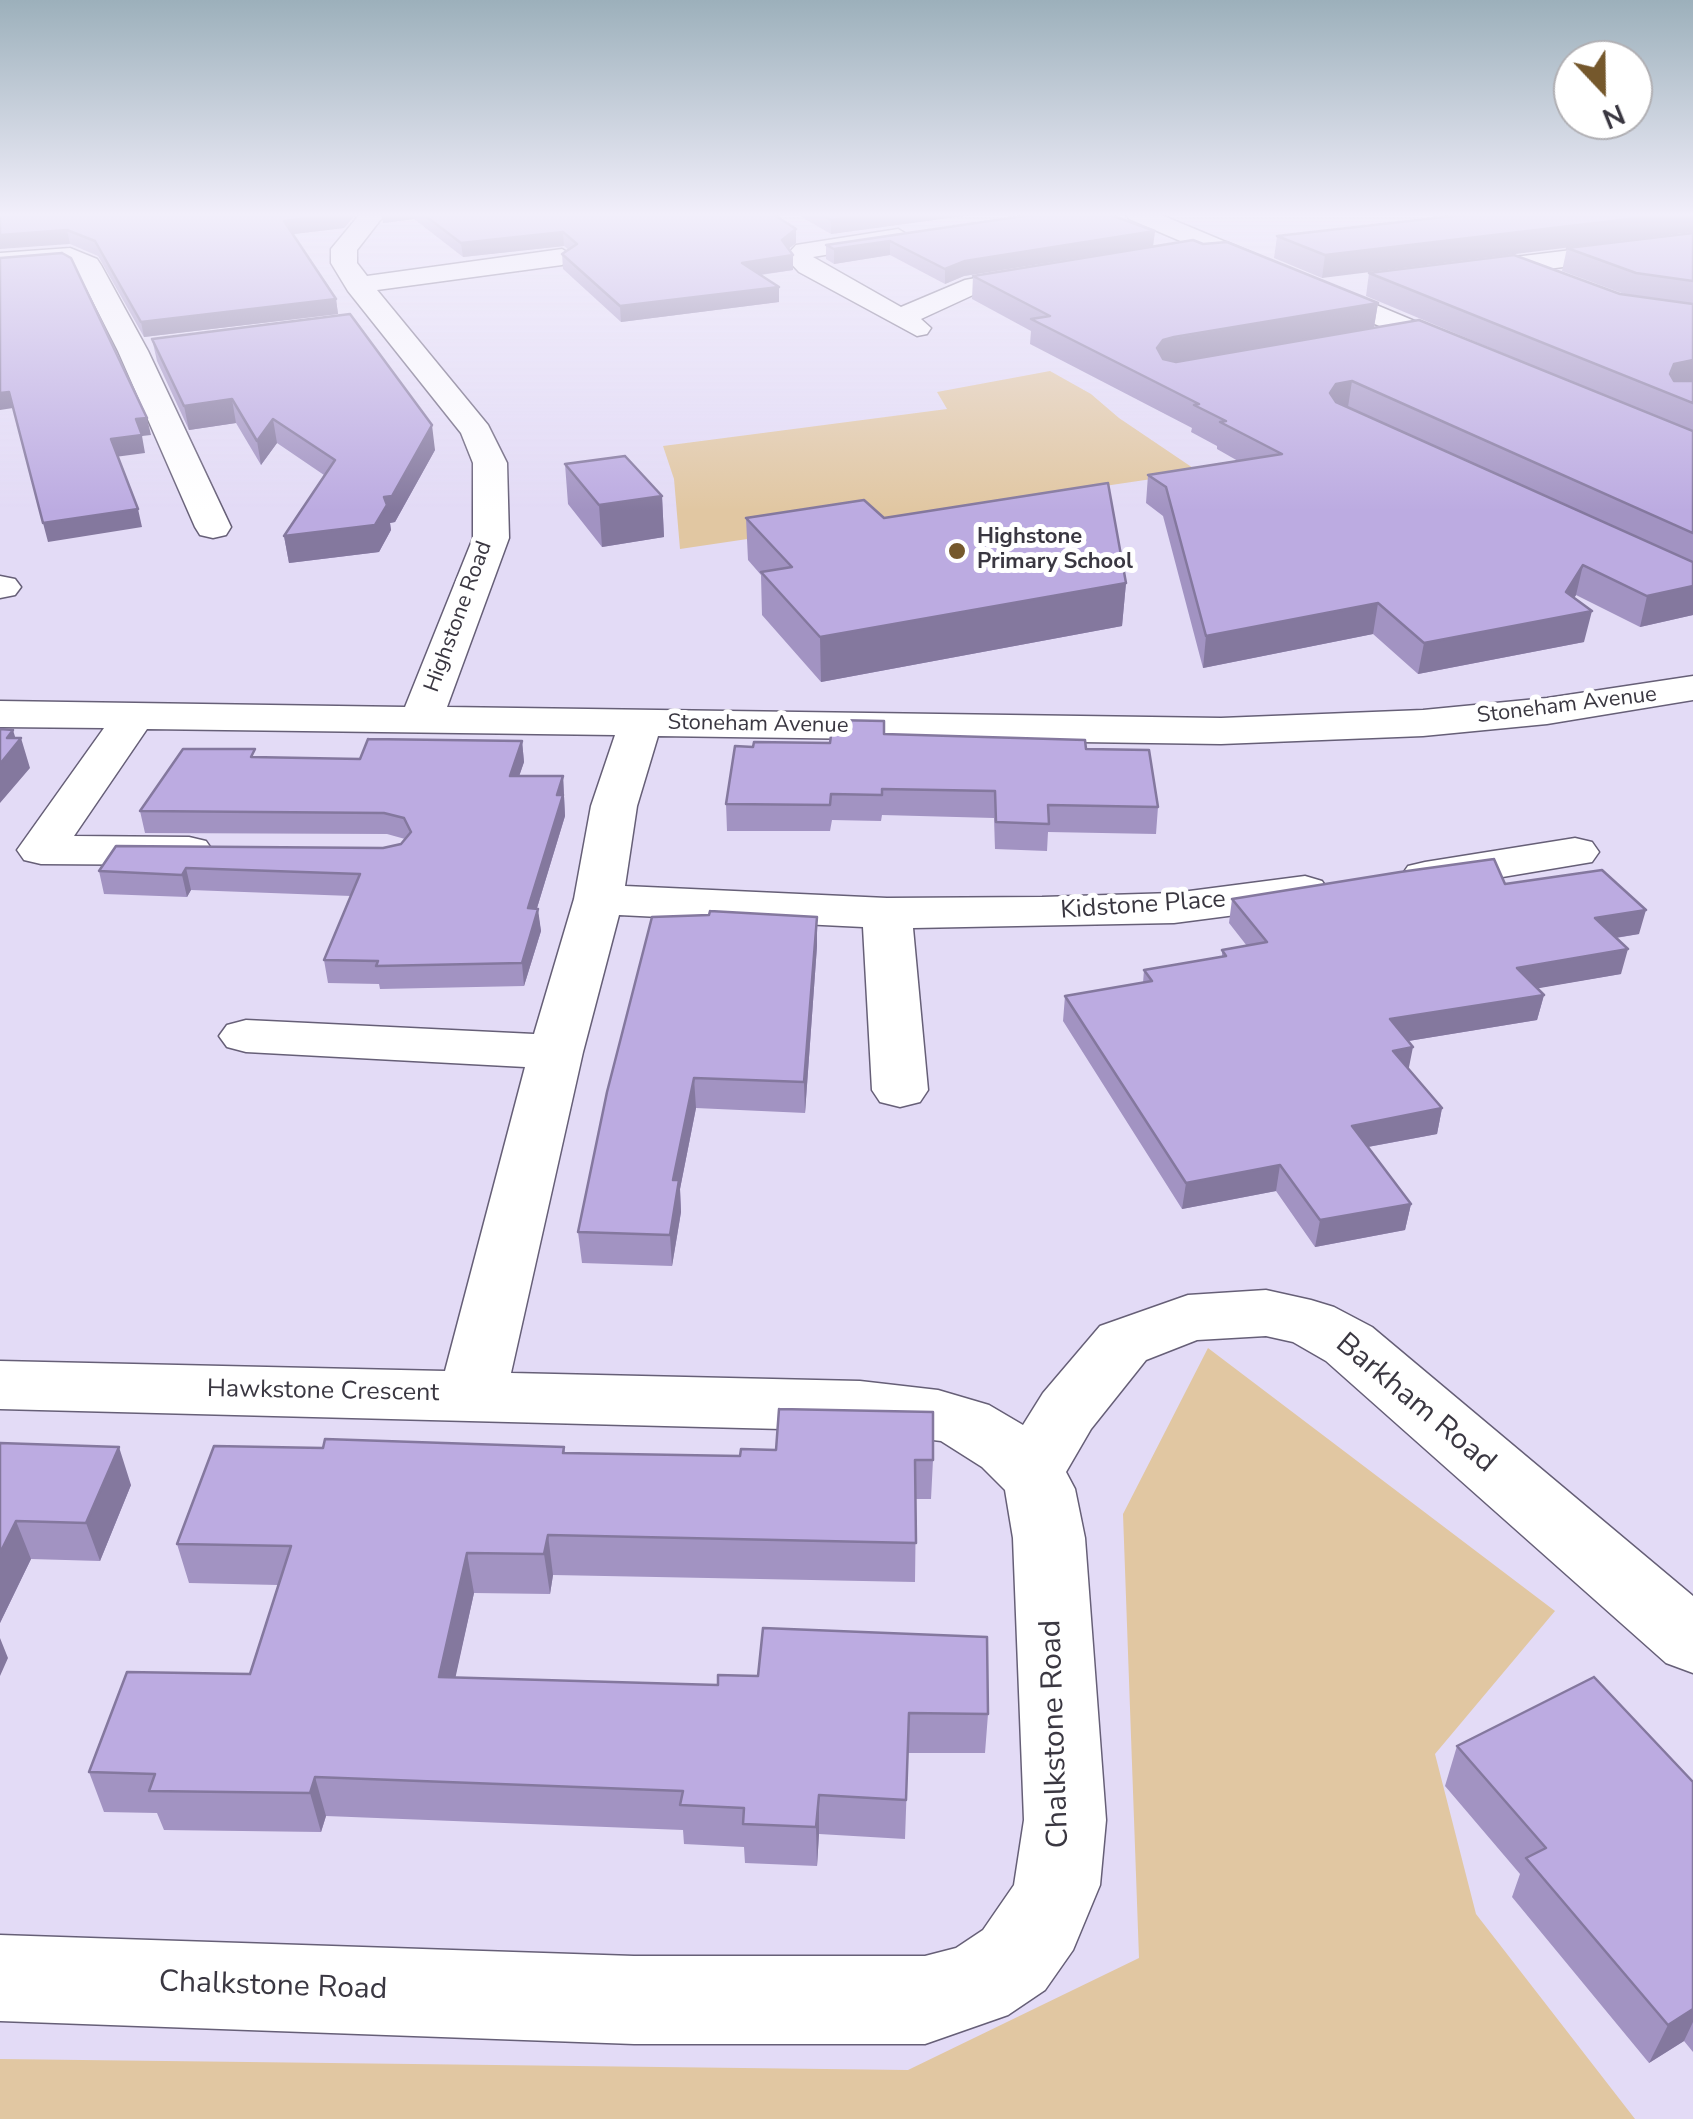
<!DOCTYPE html>
<style>
body{margin:0}
#map{position:relative;width:1693px;height:2119px;overflow:hidden;background:#e3dbf6;font-family:"Nunito Sans",sans-serif}
canvas{display:block}
.north{position:absolute;left:1553px;top:40px;width:100px;height:100px;box-sizing:border-box;background:#fff;border:2px solid #b0afb3;border-radius:50%;rotate:158deg;font-size:28px;font-weight:700;line-height:40px;text-align:center;color:#3a3741}
.north::after{content:'';display:block;margin:auto;width:35px;height:45px;background:#75582c;clip-path:polygon(50% 0,100% 100%,50% 72%,0 100%)}
</style>
<div id="map">
<canvas width="1693" height="2119"></canvas>
<div class="north">N</div>
</div>
<script>
const g = document.querySelector('canvas').getContext('2d');
g.lineJoin = 'round';
function fill(path, color) { g.fillStyle = color; g.fill(path, 'evenodd'); }
const poly = rows => new Path2D(rows.map(r => 'M' + r).join(''));
function strokePath(path, color, width, dash) { g.strokeStyle = color; g.lineWidth = width; g.lineCap = dash ? 'butt' : 'round'; g.setLineDash(dash || []); g.stroke(path); }
function label(font, color, halo, rows, align = 'center') {
  g.font = font + ' "Nunito Sans",sans-serif'; g.lineWidth = 10; g.setLineDash([]); g.textBaseline = 'middle'; g.strokeStyle = halo; g.fillStyle = color; for (const [text, x, y, turn = 0] of rows) {
    g.save(); g.translate(x, y); g.rotate((+turn || 0) * Math.PI / 180); g.textAlign = isNaN(turn) ? turn : align; if (halo) g.strokeText(text, 0, 0); g.fillText(text, 0, 0); g.restore();
  }
}
const green = poly([
 [1050,371,1091,394,1119,418,1199,472,680,549,674,479,663,446,947,409,937,392],
 [1208,1348,1555,1611,1435,1754,1476,1914,1635,2119,0,2119,0,2059,908,2070,1139,1958,1123,1514]
]);
const minor = poly([
 [360,214,385,214,357,250,357,263,367,276,562,249,575,257,562,265,377,290,488,425,507,463,509,538,447,707,1221,718,1423,710,1547,698,1693,676,1693,700,1547,724,1423,736,1221,744,658,736,637,806,625,886,887,898,1042,897,1174,893,1305,876,1322,881,1329,891,1322,901,1305,906,1174,923,913,928,928,1090,920,1102,900,1107,880,1102,872,1090,863,927,619,915,583,1052,511,1373,860,1381,938,1390,989,1405,1023,1425,1043,1393,1100,1326,1188,1295,1266,1290,1311,1300,1334,1307,1372,1327,1693,1596,1693,1673,1666,1663,1326,1361,1293,1342,1266,1336,1197,1340,1146,1360,1091,1429,1066,1472,1075,1489,1085,1538,1106,1820,1100,1885,1073,1950,1045,1990,1008,2015,925,2044,634,2044,0,2021,0,1935,634,1956,925,1956,956,1948,983,1930,1014,1885,1024,1820,1013,1538,1005,1490,982,1467,941,1441,860,1431,0,1409,0,1361,445,1371,525,1067,246,1052,227,1047,219,1036,227,1025,246,1020,534,1034,574,899,591,806,615,735,147,729,74,836,189,837,206,841,213,851,206,861,189,865,41,864,24,860,17,850,104,728,0,727,0,701,405,707,473,538,473,463,461,433,348,291,331,263,331,249,360,214],
 [1126,214,1159,214,1479,348,1484,354,1479,360,1469,363,1459,360,1129,219,1126,214],
 [898,229,910,236,907,241,813,257,901,307,965,280,1045,265,1058,273,1054,279,973,295,921,319,931,328,927,334,917,336,799,272,785,257,796,245,898,229],
 [1693,235,1693,251,1458,280,1445,272,1458,264,1693,235],
 [70,248,97,259,101,265,148,351,231,527,226,535,213,538,200,535,195,527,118,351,77,270,66,264,0,269,0,253,70,248],
 [0,576,15,579,21,587,15,595,0,598,0,576],
 [1575,838,1592,842,1599,852,1592,862,1425,890,1408,886,1401,876,1408,866,1425,862,1575,838]
]);
const wall = poly([
 [0,214,356,214,344,228,293,234,336,299,338,314,144,337,98,256],
 [382,214,773,214,796,243,788,249,793,270,761,275,779,302,621,322,563,269,562,254,569,250,564,246,463,257,414,219,383,223],
 [796,214,978,214,831,234],
 [1037,214,1155,231,1153,246,964,276,945,284,890,255,834,264,826,259,826,245],
 [1470,214,1322,278,1274,258,1277,236],
 [1693,233,1693,615,1640,627,1576,595,1574,598,1584,642,1418,674,1373,634,1203,668,1163,516,1146,503,1148,475,1238,461,1217,449,1217,446,1191,432,1192,428,1030,344,1031,331,972,299,973,276,1203,244,1378,303,1374,327,1622,403,1366,296,1369,273,1627,295,1562,271,1567,248],
 [152,339,435,450,395,522,390,523,391,530,379,552,289,563,284,536,324,475,277,443,261,465,236,423,189,430,157,361],
 [565,464,662,496,664,537,602,547,568,504],
 [746,518,884,518,1126,583,1122,626,821,682,762,615,761,575,748,560],
 [884,734,1086,749,1158,807,1156,834,1048,832,1047,851,995,849,994,818,882,815,881,821,832,820,830,831,727,831,726,804,753,747,830,743],
 [522,741,524,762,519,776,563,776,565,816,537,908,541,931,524,986,380,989,379,984,328,983,324,960,351,896,191,890,187,897,104,894,99,871,383,848,401,844,405,839,387,834,145,833,140,811,257,757,360,759],
 [1505,884,1639,934,1616,938,1621,974,1537,988,1544,995,1537,1020,1408,1041,1408,1069,1442,1108,1437,1134,1368,1147,1411,1204,1405,1230,1315,1247,1276,1191,1182,1209,1063,1021,1065,996,1143,983,1144,970,1222,957,1222,950,1247,946,1229,923,1232,899],
 [817,917,817,946,805,1113,696,1108,680,1189,681,1212,672,1266,582,1263,578,1232],
 [0,1443,131,1485,100,1561,31,1559,0,1623],
 [564,1447,565,1453,933,1460,931,1499,916,1499,915,1582,553,1575,550,1594,474,1593,455,1677,988,1714,985,1753,908,1753,905,1839,819,1834,817,1866,745,1863,744,1847,684,1844,683,1830,326,1816,321,1832,164,1830,157,1813,104,1812,89,1772,250,1674,278,1585,189,1583,177,1544,323,1448],
 [1457,1746,1693,1782,1693,2052,1684,2041,1649,2063,1512,1897,1520,1874,1445,1786]
]);
const shadedWall = poly([
 [342,214,356,214,344,228,286,235,284,221],
 [382,214,413,214,414,219,383,223],
 [878,214,978,214,831,234,831,220],
 [1671,214,1693,214,1693,232,1322,278,1325,255],
 [796,229,796,243,782,254,782,240],
 [67,230,70,244,0,249,0,235],
 [1155,231,1153,246,964,276,945,284,945,269,965,261],
 [563,232,564,246,463,257,461,243],
 [890,241,890,255,834,264,834,249],
 [793,255,793,270,743,277,742,263],
 [779,287,779,302,621,322,620,306],
 [336,299,338,314,144,337,141,322],
 [1378,303,1374,327,1161,365,1157,348,1163,340],
 [1693,360,1693,385,1666,392,1674,364],
 [1352,381,1348,407,1332,410,1330,393,1336,384],
 [9,392,13,408,0,410,0,393],
 [232,399,236,423,189,430,184,406],
 [147,418,151,435,142,436,145,453,115,457,111,439,136,419],
 [273,419,277,443,261,465,257,441],
 [432,425,435,450,395,522,390,523,391,530,379,552,289,563,284,536,384,497],
 [662,496,664,537,602,547,599,505],
 [138,509,142,527,48,542,43,523],
 [1583,565,1576,595,1563,617,1592,611,1584,642,1418,674,1424,643,1566,592],
 [1126,583,1122,626,821,682,820,637],
 [1693,586,1693,615,1640,627,1647,596],
 [1378,603,1373,634,1203,668,1206,636],
 [13,730,17,743,21,738,30,768,0,803,0,764,7,738],
 [522,741,524,762,512,797,510,776],
 [563,776,565,816,530,931,528,908],
 [186,868,191,890,187,897,182,875],
 [538,909,541,931,524,986,522,963],
 [1646,910,1639,934,1589,942,1595,918],
 [817,917,817,946,805,1113,804,1082],
 [1628,949,1621,974,1511,993,1517,968],
 [1544,995,1537,1020,1384,1045,1390,1019],
 [1413,1047,1408,1072,1393,1051],
 [694,1078,696,1108,680,1189,681,1212,672,1266,670,1235,673,1180],
 [1442,1108,1437,1134,1346,1151,1352,1126],
 [1280,1165,1276,1191,1182,1209,1186,1183],
 [1411,1204,1405,1230,1315,1247,1320,1220],
 [119,1447,131,1485,100,1561,86,1523],
 [16,1521,31,1559,0,1623,0,1553],
 [548,1535,553,1575,550,1594,544,1554],
 [467,1553,474,1593,447,1716,439,1677],
 [0,1638,8,1658,0,1676],
 [315,1777,326,1816,321,1832,310,1793],
 [819,1795,819,1834,817,1866,816,1827],
 [1693,2009,1693,2022,1684,2041,1649,2063,1668,2025]
]);
const building = poly([
 [0,214,342,214,284,221,336,299,141,322,95,241,67,230,0,235,0,214],
 [423,214,773,214,796,229,782,240,793,255,742,263,779,287,620,306,562,254,577,244,563,232,461,243,423,214],
 [820,214,878,214,831,220,820,214],
 [1037,214,1108,214,1155,231,965,261,945,269,890,241,834,249,826,245,1037,214],
 [1470,214,1671,214,1325,255,1277,236,1470,214],
 [1693,233,1693,281,1636,273,1567,248,1693,233],
 [1193,240,1203,244,1227,242,1378,303,1174,337,1163,340,1157,348,1163,359,1176,362,1419,320,1693,431,1693,533,1352,381,1336,384,1330,393,1336,402,1693,562,1693,586,1647,596,1583,565,1566,592,1592,611,1424,643,1378,603,1206,636,1166,487,1148,475,1282,454,1220,422,1226,421,1194,405,1199,404,1031,319,1050,316,973,276,1193,240],
 [62,253,71,258,147,418,136,419,142,435,111,439,138,509,43,523,9,392,0,393,0,258,62,253],
 [1514,255,1620,294,1693,304,1693,360,1674,364,1670,374,1674,381,1693,381,1693,403,1369,273,1514,255],
 [350,314,432,425,392,496,384,497,387,505,375,525,284,536,335,460,273,419,257,441,232,399,184,406,152,339,350,314],
 [625,456,662,496,599,505,565,464,625,456],
 [1108,483,1126,583,820,637,761,572,792,567,746,518,864,500,884,518,1108,483],
 [833,720,884,721,884,734,1085,740,1086,749,1149,750,1158,807,1048,805,1049,824,996,822,995,791,882,789,882,795,831,794,830,805,726,804,735,746,753,747,754,742,830,743,833,720],
 [0,729,13,730,7,738,21,738,0,764,0,729],
 [368,739,522,741,510,776,563,776,557,795,563,795,528,908,538,909,522,963,376,966,378,961,324,960,360,874,186,868,182,875,99,871,116,846,383,848,401,844,411,832,404,818,384,813,140,811,183,749,255,749,251,757,360,759,368,739],
 [1494,859,1505,884,1602,870,1646,910,1595,918,1628,949,1517,968,1544,995,1390,1019,1413,1047,1393,1051,1442,1108,1352,1126,1411,1204,1320,1220,1280,1165,1186,1183,1065,996,1152,981,1144,970,1226,956,1222,950,1267,942,1232,899,1400,872,1494,859],
 [710,911,817,917,804,1082,694,1078,673,1180,679,1180,670,1235,578,1232,607,1092,652,917,709,915,710,911],
 [779,1409,933,1412,933,1460,915,1460,916,1543,548,1535,544,1554,467,1553,439,1677,718,1685,718,1675,758,1676,763,1628,987,1637,988,1714,909,1713,906,1800,819,1795,816,1827,743,1824,744,1808,680,1805,683,1791,315,1777,310,1793,149,1791,155,1774,89,1772,127,1672,250,1674,291,1546,177,1544,214,1446,323,1448,325,1439,564,1447,563,1453,740,1456,741,1449,776,1450,779,1409],
 [0,1443,119,1447,86,1523,16,1521,0,1553,0,1443],
 [1594,1677,1693,1782,1693,2009,1668,2025,1526,1858,1546,1848,1457,1746,1594,1677]
]);
const markers = [
 [957,551,10,"#75582c"]
];
const farPoinames = [
 ["Highstone",977,538],
 ["Primary School",977,563]
];
const farStreetnames = [
 ["Highstone Road",459,617,-70],
 ["Stoneham Avenue",1567,706,-7],
 ["Stoneham Avenue",758,725,1]
];
const streetNames = [
 ["Kidstone Place",1143,906,-4],
 ["Hawkstone Crescent",323,1392,1]
];
const nearStreetnames = [
 ["Barkham Road",1415,1404,40],
 ["Chalkstone Road",1056,1734,-92],
 ["Chalkstone Road",273,1987,2]
];
fill(green, '#e1c7a2');
strokePath(minor, '#665f77', 3);
fill(minor, '#fff');
fill(wall, '#a293c2');
fill(shadedWall, '#84789e');
fill(building, '#bcabe1');
strokePath(building, '#84789e', 2.5);
const sky = g.createLinearGradient(0, 0, 0, 511);
sky.addColorStop(0, '#9cb0bb');
sky.addColorStop(0.42, '#f2effb');
sky.addColorStop(1, '#f2effb00');
g.fillStyle = sky;
g.fillRect(0, 0, 1693, 511);
for (const [x, y, r, color] of markers) { const dot = new Path2D(); dot.arc(x, y, r, 0, 2 * Math.PI); g.fillStyle = color; g.fill(dot); strokePath(dot, '#fff', 4); }
label('bold 22px', '#3a3741', '#fff', farPoinames, 'left');
label('22px', '#3a3741', '#fff', farStreetnames);
label('25px', '#3a3741', '#fff', streetNames);
label('30px', '#3a3741', '#fff', nearStreetnames);
</script>
